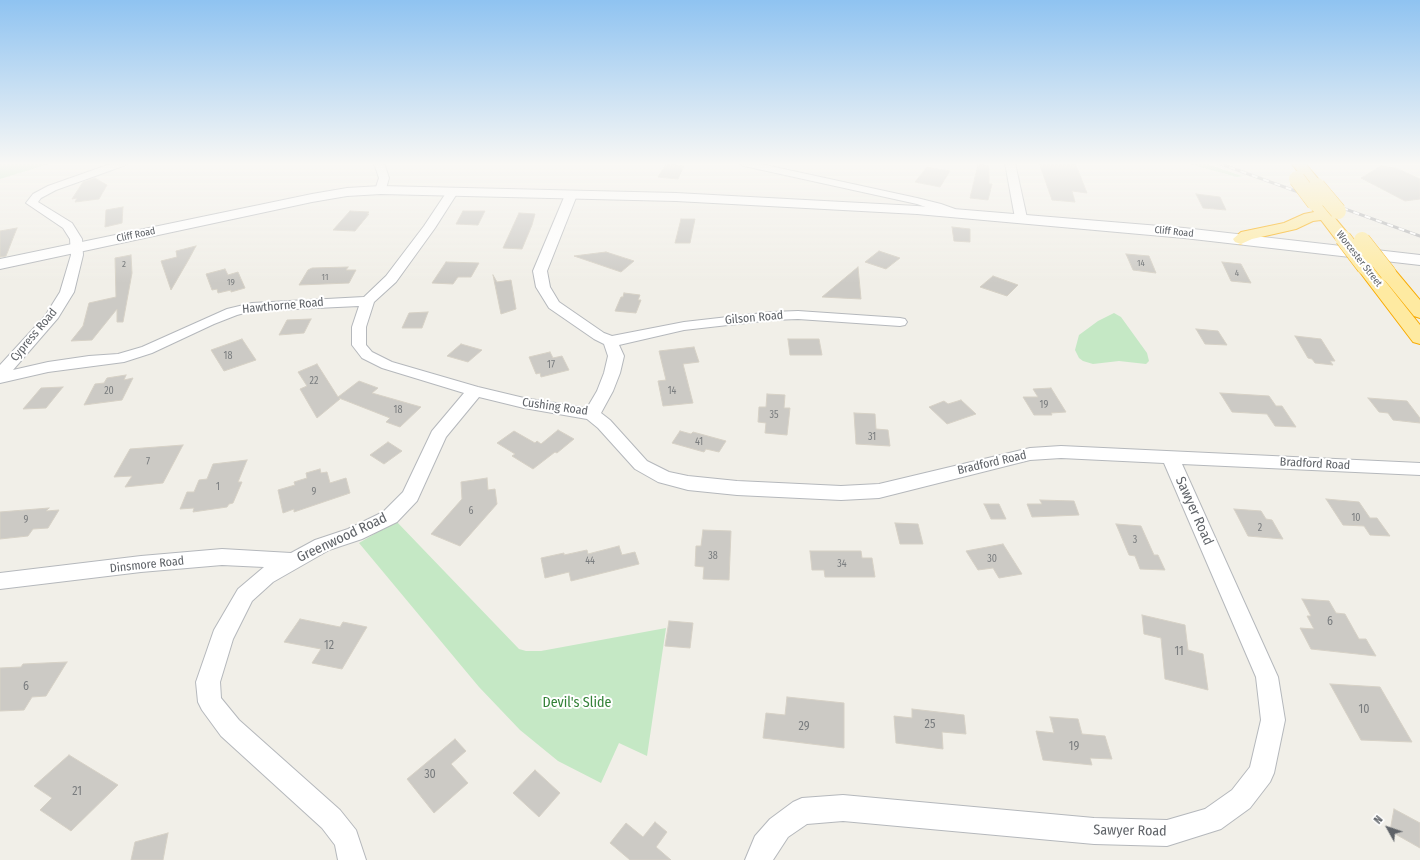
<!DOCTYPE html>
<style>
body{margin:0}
#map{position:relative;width:1420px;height:860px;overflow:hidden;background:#f1efe8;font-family:"Fira Sans Condensed",sans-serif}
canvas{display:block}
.north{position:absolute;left:1368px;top:808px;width:40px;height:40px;-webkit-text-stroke:3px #fff;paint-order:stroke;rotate:310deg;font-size:11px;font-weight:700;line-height:16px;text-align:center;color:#5f6368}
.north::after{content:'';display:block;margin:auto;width:14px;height:18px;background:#5f6368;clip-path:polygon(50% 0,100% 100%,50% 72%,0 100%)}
</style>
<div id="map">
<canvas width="1420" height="860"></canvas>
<div class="north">N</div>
</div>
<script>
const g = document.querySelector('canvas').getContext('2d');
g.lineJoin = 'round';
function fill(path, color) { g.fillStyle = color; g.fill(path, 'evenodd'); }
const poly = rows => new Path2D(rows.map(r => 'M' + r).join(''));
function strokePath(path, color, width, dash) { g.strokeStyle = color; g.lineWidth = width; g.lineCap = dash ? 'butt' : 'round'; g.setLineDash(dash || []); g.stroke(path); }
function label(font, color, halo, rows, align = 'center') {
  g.font = font + ' "Fira Sans Condensed",sans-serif'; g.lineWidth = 4; g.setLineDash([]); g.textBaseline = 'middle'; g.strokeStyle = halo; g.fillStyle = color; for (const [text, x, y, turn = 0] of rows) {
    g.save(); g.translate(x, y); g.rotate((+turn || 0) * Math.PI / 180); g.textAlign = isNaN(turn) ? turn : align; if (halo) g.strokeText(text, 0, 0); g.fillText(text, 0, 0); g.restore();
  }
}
const green = poly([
 [0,163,52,163,0,179],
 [1186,163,1204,163,1242,176,1237,177],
 [1114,313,1121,317,1147,353,1149,361,1146,364,1119,361,1093,364,1083,361,1079,358,1075,350,1079,335,1098,321],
 [396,521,519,649,526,651,541,651,666,628,647,756,619,743,601,783,558,761,520,730,479,687,359,543]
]);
const building = poly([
 [1039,163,1076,165,1087,193,1072,191,1075,202,1052,200,1039,163],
 [666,164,684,166,678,179,658,177,666,164],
 [978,164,989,166,989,184,992,184,988,200,970,198,978,164],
 [1381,166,1396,168,1420,179,1420,199,1405,201,1361,178,1381,166],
 [927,167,950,171,940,187,915,182,927,167],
 [95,178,107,185,99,199,75,202,77,198,72,199,83,182,95,178],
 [1196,194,1220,197,1226,210,1203,208,1196,194],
 [123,207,122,223,105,227,106,210,123,207],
 [350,211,369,212,367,214,369,214,355,231,333,230,350,211],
 [463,211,485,211,478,225,456,224,463,211],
 [519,213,535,214,532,225,522,249,503,248,519,213],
 [681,219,695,219,690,243,675,243,681,219],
 [952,227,970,229,970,242,954,241,952,227],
 [17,228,6,256,0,257,0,231,17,228],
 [196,246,189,259,171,290,161,261,177,257,176,251,196,246],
 [879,251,900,258,886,269,865,262,879,251],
 [606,252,634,261,621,272,574,256,606,252],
 [1126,254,1149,256,1156,273,1133,270,1126,254],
 [131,255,132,273,123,322,117,322,117,309,92,340,71,341,83,326,89,303,116,297,115,258,131,255],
 [446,262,479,263,471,277,458,277,453,284,432,283,446,262],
 [1222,262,1241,264,1251,283,1231,281,1222,262],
 [348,267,346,270,356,270,349,283,299,285,308,270,312,268,348,267],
 [858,267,861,299,822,297,858,267],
 [225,269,228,275,238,272,245,288,231,292,231,290,218,293,217,289,212,290,206,274,225,269],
 [493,275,497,282,511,280,516,309,501,314,493,275],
 [993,276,1018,285,1007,296,980,287,993,276],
 [624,293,640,295,638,300,641,300,636,313,615,311,621,297,623,297,624,293],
 [428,312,422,328,402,328,409,313,428,312],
 [311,319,304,333,279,335,287,320,311,319],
 [1196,329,1218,331,1227,345,1205,344,1196,329],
 [1295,336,1321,339,1335,361,1330,361,1333,365,1315,363,1312,359,1308,358,1295,336],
 [242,339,256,360,224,371,211,350,242,339],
 [788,339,819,339,822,355,790,355,788,339],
 [461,344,482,350,468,362,447,356,461,344],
 [694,347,699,362,683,364,693,403,663,406,658,381,666,380,659,351,694,347],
 [550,352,553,358,562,356,569,370,541,377,540,373,536,374,529,357,550,352],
 [317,364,338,397,359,381,378,388,372,393,421,407,400,427,386,422,390,418,339,398,340,399,317,418,300,389,307,386,298,372,317,364],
 [126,375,124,380,133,378,122,400,84,405,95,384,104,383,107,378,126,375],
 [63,387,46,408,23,409,41,388,63,387],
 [1051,388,1066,412,1051,413,1052,415,1034,415,1023,397,1038,397,1033,389,1051,388],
 [1220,393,1269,396,1276,406,1282,406,1296,427,1275,426,1267,414,1232,412,1220,393],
 [767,394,785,395,784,408,790,408,787,435,765,433,766,423,758,422,759,407,766,407,767,394],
 [1368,398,1407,401,1420,418,1420,423,1393,420,1388,413,1379,412,1368,398],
 [961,400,976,414,947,424,929,407,944,401,948,404,961,400],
 [854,413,875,414,876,429,888,430,890,446,856,444,854,413],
 [558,430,574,439,557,453,555,452,533,469,512,456,515,454,497,443,514,431,535,443,537,441,541,444,558,430],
 [680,431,691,434,693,432,726,441,719,452,706,449,704,452,672,443,680,431],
 [388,442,402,451,384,464,370,455,388,442],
 [183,445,163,483,125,487,132,476,114,477,130,449,183,445],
 [247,460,238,482,242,482,233,503,229,504,227,507,193,512,194,508,180,509,187,492,194,492,199,480,207,479,213,464,247,460],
 [320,469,321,473,327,472,330,483,346,478,350,493,294,512,294,509,283,513,278,490,295,485,294,482,307,478,306,473,320,469],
 [487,478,488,490,495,489,497,504,460,546,431,534,462,499,461,482,487,478],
 [1326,499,1359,502,1370,518,1377,518,1390,536,1370,535,1364,526,1343,525,1326,499],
 [1040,500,1074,501,1079,515,1032,517,1027,504,1042,504,1040,500],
 [984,504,999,504,1006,519,991,519,984,504],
 [49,508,46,511,59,510,48,528,33,529,28,536,0,539,0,512,49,508],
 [1234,509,1261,511,1266,519,1272,520,1283,539,1248,536,1234,509],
 [895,523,918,524,923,544,900,544,895,523],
 [1116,524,1141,526,1154,555,1158,555,1165,570,1140,569,1135,556,1129,555,1116,524],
 [703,530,731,531,729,580,703,579,704,567,695,566,696,546,701,546,703,530],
 [1003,544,1022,574,999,578,993,568,978,570,966,551,1003,544],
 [619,546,622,555,635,552,639,564,571,581,569,572,545,578,541,558,564,553,564,555,587,550,588,554,619,546],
 [810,551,861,551,862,558,872,558,875,577,825,577,824,570,812,570,810,551],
 [1302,599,1329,601,1336,613,1345,614,1359,639,1366,639,1376,656,1311,649,1300,628,1314,629,1307,616,1311,616,1302,599],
 [1142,615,1185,625,1188,650,1203,654,1208,690,1165,679,1161,638,1144,634,1142,615],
 [300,619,340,627,343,622,367,627,342,669,312,663,321,649,284,642,300,619],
 [669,621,693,623,690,648,665,646,669,621],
 [67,662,46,696,32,697,24,710,0,711,0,668,21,667,23,664,67,662],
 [1330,684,1380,687,1412,742,1361,740,1330,684],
 [787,697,844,703,844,748,763,738,766,713,785,715,787,697],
 [912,709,964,715,966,734,942,732,943,749,896,743,894,716,912,718,912,709],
 [1050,717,1078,719,1082,734,1105,736,1112,759,1090,758,1092,765,1043,760,1036,731,1054,733,1050,717],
 [455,739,466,751,451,764,468,783,434,813,407,779,455,739],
 [69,755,118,785,71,831,40,810,52,798,34,786,69,755],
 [535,770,560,793,539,817,513,793,535,770],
 [1394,809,1420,823,1420,848,1390,831,1394,809],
 [655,822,667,832,656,847,671,860,630,860,610,843,626,823,643,837,655,822],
 [168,833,163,860,131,860,135,842,168,833]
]);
const minor = poly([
 [113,163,127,163,126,165,56,190,41,198,38,202,72,223,82,239,83,255,74,292,58,318,13,370,48,362,89,356,118,354,142,347,227,309,252,303,364,297,386,276,424,226,448,190,452,189,456,190,458,192,435,228,396,282,374,302,366,327,366,345,372,352,392,362,478,387,524,398,587,408,597,391,604,373,608,356,604,344,594,339,549,308,536,287,533,271,565,195,567,193,571,192,575,193,577,195,547,271,550,287,559,302,604,333,612,336,684,322,772,312,798,311,900,318,905,319,907,322,905,325,900,326,798,319,772,320,684,330,619,345,624,356,620,373,613,391,601,413,610,420,647,461,669,472,688,476,737,481,841,486,879,484,1030,448,1061,446,1420,463,1420,475,1182,464,1278,677,1285,720,1274,773,1270,782,1250,808,1221,829,1167,846,1094,844,843,821,807,824,788,837,773,860,745,860,755,836,770,819,793,802,802,798,843,795,1094,818,1167,820,1205,809,1232,790,1250,767,1261,720,1256,677,1164,463,1061,458,1030,460,879,498,841,500,737,495,688,490,658,482,635,469,598,428,587,419,524,408,479,397,446,437,417,501,397,522,362,539,329,550,273,582,252,601,233,639,220,682,221,698,239,720,340,810,356,830,366,860,338,860,335,845,322,828,221,736,202,710,198,702,196,682,214,630,238,589,264,567,222,565,141,572,0,589,0,573,141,556,222,549,291,553,315,540,348,529,383,512,403,492,432,431,464,393,382,368,362,358,352,345,352,327,359,306,252,311,237,315,214,324,152,353,124,362,48,372,0,383,0,365,45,316,60,292,71,255,70,239,63,228,26,203,33,194,48,186,113,163],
 [374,163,384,163,389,178,385,192,381,193,377,192,375,190,379,178,374,163],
 [739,163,756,163,917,198,941,204,955,209,957,212,955,215,951,216,917,204,744,166,739,163],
 [1005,163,1015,163,1027,218,1025,221,1017,221,1015,218,1005,163]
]);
const tertiary = poly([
 [381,186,676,193,917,206,1184,228,1420,255,1420,265,1184,238,917,214,676,201,381,194,347,196,312,202,0,269,0,259,312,194,347,188,381,186]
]);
const trunk = poly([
 [1291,163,1305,163,1324,186,1322,189,1317,190,1312,189,1291,163],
 [1315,199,1320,200,1349,235,1351,238,1349,241,1343,243,1337,241,1321,220,1313,221,1296,229,1252,239,1241,244,1235,242,1233,239,1241,232,1284,223,1304,214,1314,212,1308,203,1310,200,1315,199],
 [1368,266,1374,267,1420,325,1420,344,1413,342,1359,271,1362,267,1368,266],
 [1388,268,1394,269,1420,300,1420,318,1414,316,1379,273,1382,269,1388,268]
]);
const rail = poly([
 [1218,163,1420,236]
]);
const trunkBridge = poly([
 [1297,179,1315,203],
 [1317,186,1338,211],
 [1343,238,1365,267],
 [1362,240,1388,273]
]);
const farNumbernames = [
 ["14",1141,263],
 ["2",124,264],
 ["4",1237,273],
 ["11",325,277],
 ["19",231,282]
];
const farStreetnames = [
 ["Cliff Road",1174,232,6],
 ["Cliff Road",136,235,-12],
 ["Worcester Street",1359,259,52]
];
const numberNames = [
 ["18",228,356],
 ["17",551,365],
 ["22",314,381],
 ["20",109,391],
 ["14",672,391],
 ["19",1044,405],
 ["18",398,410],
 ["35",774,415],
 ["31",872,437],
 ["41",699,442],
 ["7",148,462],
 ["1",218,487],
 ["9",314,492],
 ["6",471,511],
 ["10",1356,518],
 ["9",26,520],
 ["2",1260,528],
 ["3",1135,540],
 ["38",713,556],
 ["30",992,559],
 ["44",590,561],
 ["34",842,564]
];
const streetNames = [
 ["Hawthorne Road",283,306,-5],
 ["Gilson Road",754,318,-5],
 ["Cypress Road",34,335,-50],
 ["Cushing Road",555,407,8],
 ["Bradford Road",992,463,-13],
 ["Bradford Road",1315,464,3],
 ["Dinsmore Road",147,565,-6]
];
const nearNumbernames = [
 ["6",1330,622],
 ["12",329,646],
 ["11",1179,652],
 ["6",26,687],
 ["10",1364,710],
 ["25",930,725],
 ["29",804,727],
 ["19",1074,747],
 ["30",430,775],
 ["21",77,792]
];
const nearStreetnames = [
 ["Sawyer Road",1194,511,66],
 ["Greenwood Road",342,538,-25],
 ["Sawyer Road",1130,831,1]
];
const nearParknames = [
 ["Devil's Slide",577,703]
];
fill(green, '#c5e8c5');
fill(building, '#cccac5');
strokePath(building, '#d6d1c6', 1);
strokePath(minor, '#b5b8bc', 2);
strokePath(tertiary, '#b5b8bc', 2);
strokePath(trunk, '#f9ab00', 2);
fill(minor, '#fff');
fill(tertiary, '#fff');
fill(trunk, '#feeaa1');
strokePath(rail, '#b6b7b8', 3);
strokePath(rail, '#fff', 2, [6]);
strokePath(trunkBridge, '#f9ab00', 17, []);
strokePath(trunkBridge, '#feeaa1', 16);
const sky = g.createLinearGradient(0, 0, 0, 283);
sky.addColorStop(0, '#8fc3f1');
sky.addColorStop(0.58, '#f9f8f5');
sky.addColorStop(1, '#f9f8f500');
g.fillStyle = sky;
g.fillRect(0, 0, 1420, 283);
label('9px', '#7a7d7f', null, farNumbernames);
label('10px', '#5f6368', '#fff', farStreetnames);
label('10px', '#7a7d7f', null, numberNames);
label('12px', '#5f6368', '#fff', streetNames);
label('12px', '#7a7d7f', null, nearNumbernames);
label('14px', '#5f6368', '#fff', nearStreetnames);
label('14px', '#348238', '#fff', nearParknames);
</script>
